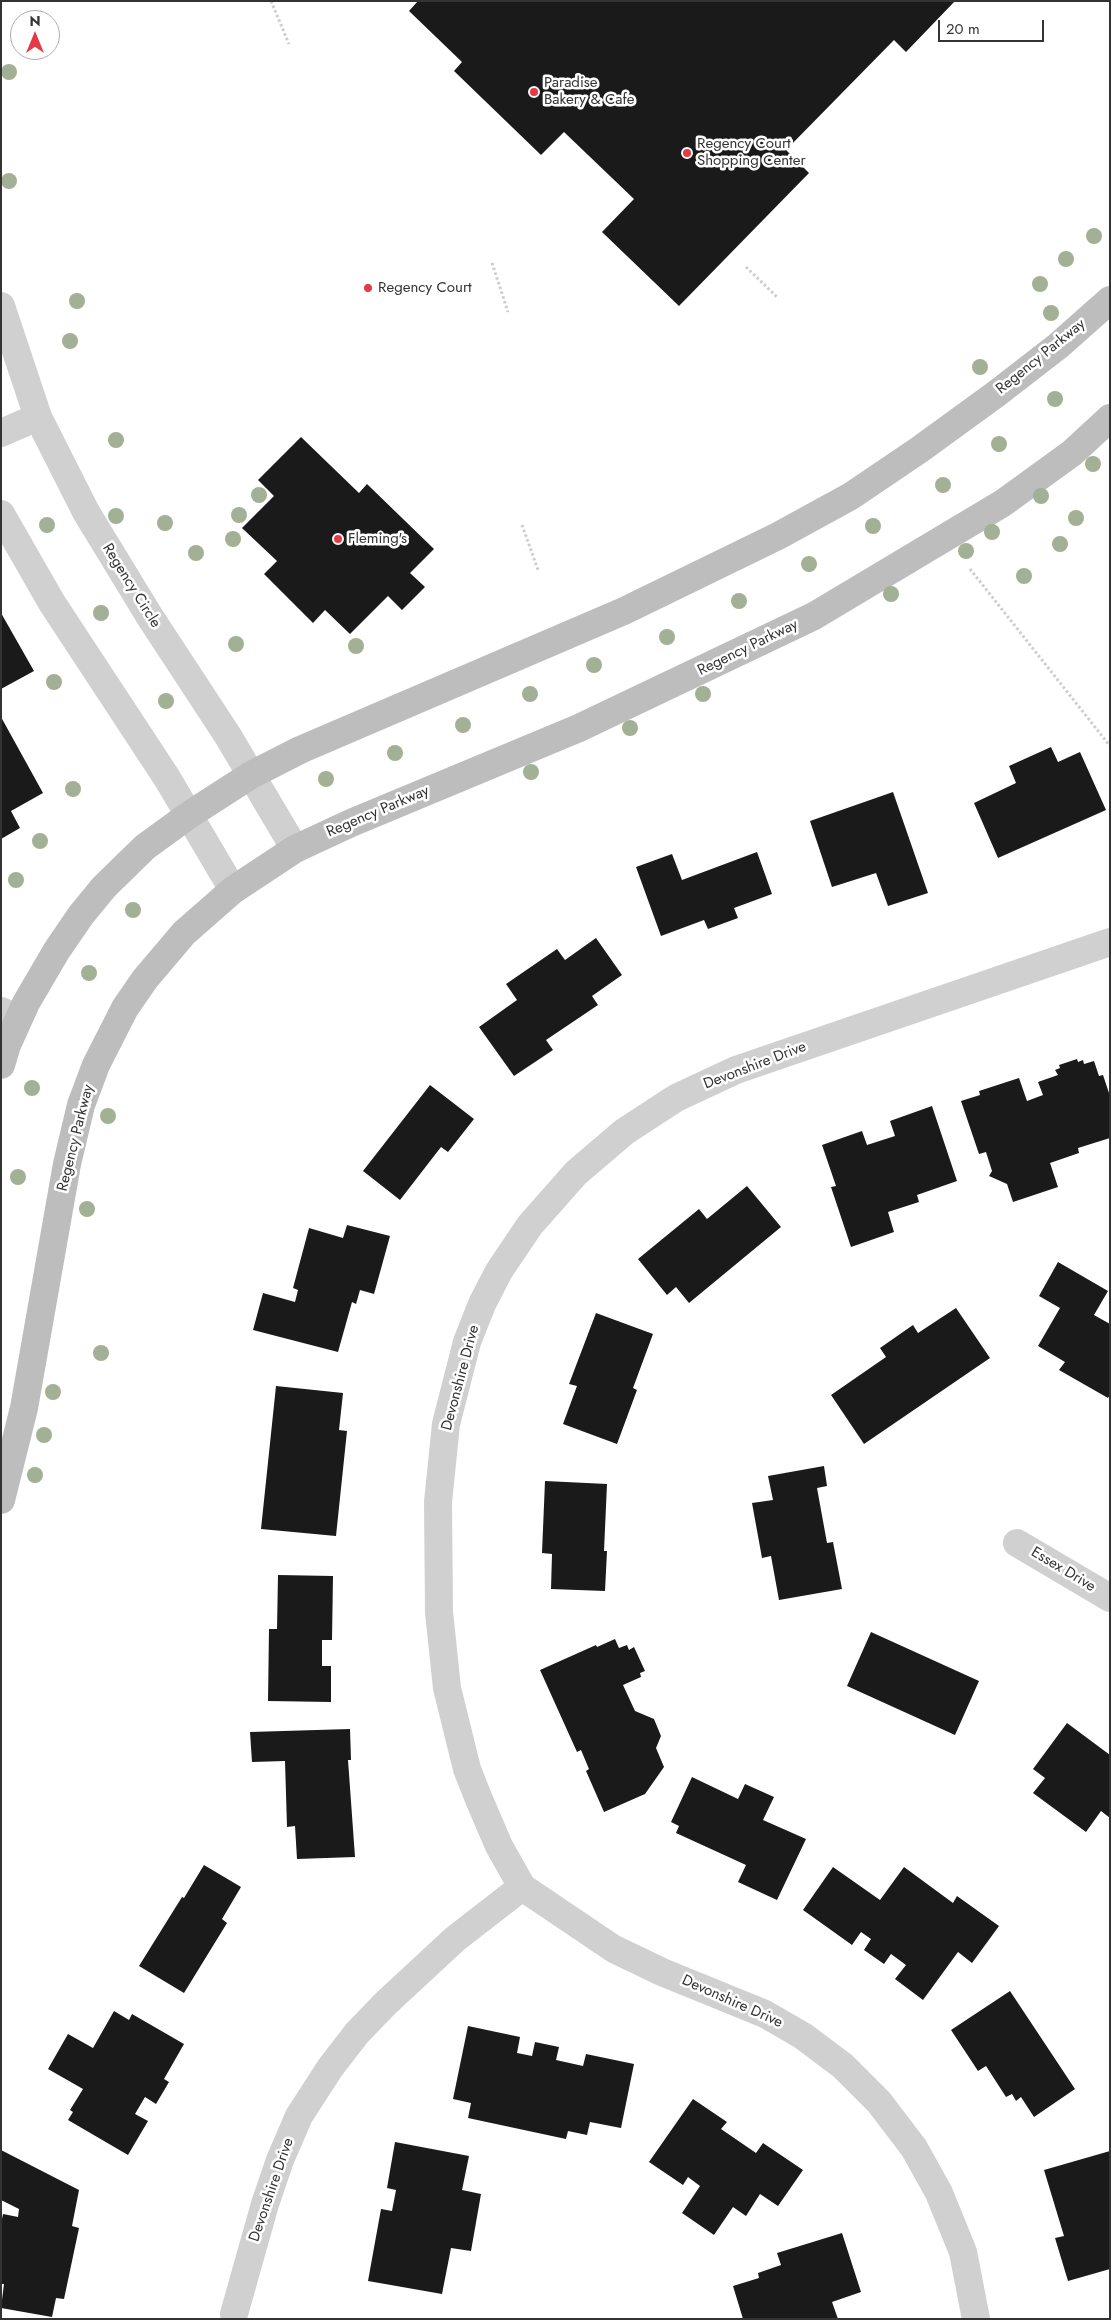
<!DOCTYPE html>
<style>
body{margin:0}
#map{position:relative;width:1111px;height:2320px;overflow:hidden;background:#fff;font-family:Jost,sans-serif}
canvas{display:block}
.frame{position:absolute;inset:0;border:2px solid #333;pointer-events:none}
.north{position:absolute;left:10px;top:10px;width:50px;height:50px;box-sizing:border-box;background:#fff;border:1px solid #adadad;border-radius:50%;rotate:0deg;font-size:14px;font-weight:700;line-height:20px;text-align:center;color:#333}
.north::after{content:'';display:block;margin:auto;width:18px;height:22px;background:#e63946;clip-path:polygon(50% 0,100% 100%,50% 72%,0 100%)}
.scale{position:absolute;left:938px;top:20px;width:106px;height:22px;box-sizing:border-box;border:2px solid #333;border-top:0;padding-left:6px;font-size:15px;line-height:18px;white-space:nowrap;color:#333;-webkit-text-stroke:4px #fff;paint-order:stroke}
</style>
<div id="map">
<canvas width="1111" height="2320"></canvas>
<div class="frame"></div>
<div class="north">N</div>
<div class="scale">20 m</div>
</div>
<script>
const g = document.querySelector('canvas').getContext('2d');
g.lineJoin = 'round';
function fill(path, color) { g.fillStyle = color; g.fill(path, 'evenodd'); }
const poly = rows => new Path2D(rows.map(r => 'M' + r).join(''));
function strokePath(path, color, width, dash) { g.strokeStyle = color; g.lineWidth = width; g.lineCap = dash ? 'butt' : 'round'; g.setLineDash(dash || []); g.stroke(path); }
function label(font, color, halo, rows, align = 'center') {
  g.font = font + ' Jost,sans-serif'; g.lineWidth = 5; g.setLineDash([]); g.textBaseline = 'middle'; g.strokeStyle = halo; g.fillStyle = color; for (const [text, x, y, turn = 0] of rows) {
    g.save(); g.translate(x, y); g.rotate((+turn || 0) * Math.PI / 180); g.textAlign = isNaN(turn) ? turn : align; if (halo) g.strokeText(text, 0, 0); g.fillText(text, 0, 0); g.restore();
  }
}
const building = poly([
 [418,1,955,1,906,52,894,40,786,150,809,173,679,306,602,232,634,199,564,132,541,155,454,71,462,62,409,11],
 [301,437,359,493,367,484,434,549,410,573,425,587,402,610,388,596,350,634,325,610,313,623,264,574,277,561,242,528,274,496,258,480],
 [1,613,34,671,1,689],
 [1,717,43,793,11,811,20,828,1,839],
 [1051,747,1058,762,1080,752,1106,810,998,858,974,803,1016,783,1009,766],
 [893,792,928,893,888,906,876,873,832,887,810,821],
 [757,852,772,894,734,908,738,918,708,929,704,920,661,936,636,867,672,854,682,880],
 [596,938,622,975,592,996,598,1005,546,1040,553,1050,514,1076,479,1027,517,1000,506,984,557,949,565,960],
 [1077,1059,1078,1062,1083,1060,1084,1064,1094,1061,1099,1076,1103,1075,1110,1096,1110,1138,1078,1148,1079,1153,1050,1163,1058,1187,1013,1202,1007,1184,989,1176,992,1171,986,1152,979,1154,961,1101,980,1095,979,1091,1019,1078,1027,1101,1043,1095,1038,1082,1058,1075,1055,1070,1060,1068,1059,1065],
 [430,1085,474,1119,448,1152,441,1147,400,1200,363,1171],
 [932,1106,957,1181,917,1195,919,1202,888,1212,894,1232,851,1247,831,1187,836,1186,822,1145,862,1131,867,1145,895,1136,890,1121],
 [747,1186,781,1227,689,1303,676,1287,667,1295,638,1259,699,1209,707,1219],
 [347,1225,390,1236,374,1294,360,1290,356,1304,352,1302,338,1352,253,1330,263,1293,295,1302,298,1290,293,1288,309,1228,343,1238],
 [1058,1262,1108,1291,1094,1315,1110,1324,1110,1395,1108,1398,1059,1370,1065,1362,1038,1346,1060,1308,1039,1296],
 [956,1308,990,1358,864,1444,831,1395,886,1357,880,1348,913,1325,918,1333],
 [596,1313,653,1334,633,1388,637,1390,617,1444,563,1424,577,1386,569,1384],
 [276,1386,343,1393,339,1430,347,1431,336,1536,261,1529],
 [824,1466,827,1486,817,1488,827,1543,833,1542,842,1589,779,1600,771,1556,762,1558,752,1503,773,1500,768,1476],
 [545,1481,607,1484,604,1551,607,1551,605,1591,551,1589,552,1554,542,1553],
 [278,1575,333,1576,332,1640,322,1640,322,1666,331,1666,331,1702,268,1701,269,1629,277,1629],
 [871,1632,979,1681,955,1735,847,1686],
 [615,1639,619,1648,627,1645,629,1650,634,1647,645,1671,640,1673,641,1677,623,1685,635,1711,654,1719,661,1736,656,1748,664,1767,645,1794,604,1812,586,1771,589,1769,581,1750,577,1752,540,1670,596,1645,597,1647],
 [1067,1723,1110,1755,1110,1818,1101,1811,1086,1832,1033,1793,1045,1778,1033,1769],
 [350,1729,351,1760,348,1760,355,1857,297,1859,295,1826,287,1827,285,1761,252,1762,250,1732],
 [692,1777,738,1799,745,1784,774,1797,763,1820,806,1839,777,1900,738,1882,746,1865,676,1833,679,1826,671,1822],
 [204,1865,241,1887,222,1919,227,1923,184,1993,139,1966,182,1897,184,1898],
 [833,1867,880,1900,904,1867,953,1903,957,1896,999,1926,972,1963,958,1952,923,2000,895,1979,906,1965,891,1954,884,1964,864,1950,871,1939,861,1932,852,1945,803,1910],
 [1010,1991,1075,2089,1034,2117,1021,2097,1016,2101,1012,2094,1006,2097,986,2066,978,2071,951,2030],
 [114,2011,129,2020,132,2014,184,2044,164,2079,169,2082,156,2104,145,2097,135,2114,148,2121,128,2155,68,2120,73,2112,70,2110,83,2089,48,2069,68,2034,93,2048],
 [468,2026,520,2037,517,2053,532,2056,535,2042,559,2047,556,2060,583,2066,586,2054,634,2064,621,2128,590,2122,587,2135,568,2131,566,2139,468,2118,471,2103,453,2099],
 [693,2099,727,2122,721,2129,756,2153,763,2143,803,2170,778,2206,760,2194,746,2216,733,2207,714,2235,682,2213,700,2186,688,2177,683,2185,649,2162],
 [395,2142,469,2156,462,2190,481,2194,471,2251,451,2248,442,2294,368,2281,381,2209,392,2211,396,2190,387,2188],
 [1,2150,79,2190,72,2226,79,2228,64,2299,56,2298,52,2317,1,2308,4,2284,1,2284,1,2224,3,2214,18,2217,19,2209,1,2200],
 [1110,2151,1110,2269,1068,2281,1055,2238,1064,2236,1044,2170],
 [842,2233,861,2292,832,2302,838,2319,743,2319,733,2286,759,2278,758,2273,781,2265,777,2253]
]);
const path = poly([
 [271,1,289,44],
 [492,263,508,312],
 [746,267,778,298],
 [522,525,538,570],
 [970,569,1110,746]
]);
const minor = poly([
 [1,306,38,417,86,512,150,617,228,736,295,849],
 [1,433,38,417],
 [1,514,52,603,167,778,233,890],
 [1,1011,18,1019],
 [1017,1543,1110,1598],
 [234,2314,265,2204,280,2160,299,2116,330,2068,357,2033,386,2003,455,1939,522,1887],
 [976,2319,963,2252,939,2193,914,2148,879,2102,843,2066,803,2036,765,2014,662,1972,614,1949,522,1887,499,1846,478,1797,467,1769,447,1688,439,1612,438,1502,446,1424,467,1342,482,1304,499,1271,530,1225,576,1173,624,1132,676,1098,736,1070,1110,942]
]);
const secondary = poly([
 [1,1065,7,1045,26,1003,57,950,81,915,104,887,145,847,189,815,251,775,300,750,624,611,778,536,851,496,919,450,996,394,1058,346,1110,300],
 [1,1500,24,1408,67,1164,81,1105,96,1065,125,1008,145,979,184,933,233,890,295,849,351,823,579,728,814,616,1003,503,1072,453,1110,418]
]);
const trees = [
 [9,72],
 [9,181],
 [1094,236],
 [1066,259],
 [1040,284],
 [77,301],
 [1051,313],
 [70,341],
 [980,367],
 [1055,399],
 [116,440],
 [999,444],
 [1093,464],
 [943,485],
 [259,495],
 [1041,496],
 [239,515],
 [116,516],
 [1076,518],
 [165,523],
 [47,525],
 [873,526],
 [992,532],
 [233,539],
 [1060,544],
 [966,551],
 [196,553],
 [809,564],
 [1024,576],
 [891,594],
 [739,601],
 [101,613],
 [667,637],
 [236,644],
 [356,646],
 [594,665],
 [54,682],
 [530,694],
 [703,694],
 [166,701],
 [463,725],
 [630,728],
 [395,753],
 [531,772],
 [326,779],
 [73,789],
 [40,841],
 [16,880],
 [133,910],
 [89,973],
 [32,1088],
 [108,1116],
 [18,1177],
 [87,1209],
 [101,1353],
 [53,1392],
 [44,1435],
 [35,1475]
];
const markers = [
 [534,92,5,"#e63946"],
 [687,153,5,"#e63946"],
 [368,288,5,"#e63946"],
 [338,539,5,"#e63946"]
];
const poiNames = [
 ["Paradise",544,83],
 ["Bakery & Cafe",544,100],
 ["Regency Court",697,144],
 ["Shopping Center",697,161],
 ["Regency Court",378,288],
 ["Fleming's",348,539]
];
const streetNames = [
 ["Regency Parkway",1041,357,-39],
 ["Regency Circle",131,586,58],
 ["Regency Parkway",748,648,-26],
 ["Regency Parkway",378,812,-23],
 ["Devonshire Drive",755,1066,-21],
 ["Regency Parkway",76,1138,-76],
 ["Devonshire Drive",461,1378,-75],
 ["Essex Drive",1063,1570,31],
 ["Devonshire Drive",732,2002,24],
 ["Devonshire Drive",272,2190,-71]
];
fill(building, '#1a1a1a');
strokePath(path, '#cdcdcd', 3, [2.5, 2.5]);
strokePath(minor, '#d0d0d0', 28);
strokePath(secondary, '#bdbdbd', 28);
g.fillStyle = '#a2b095';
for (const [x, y] of trees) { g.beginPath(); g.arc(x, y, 8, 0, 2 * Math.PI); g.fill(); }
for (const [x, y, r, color] of markers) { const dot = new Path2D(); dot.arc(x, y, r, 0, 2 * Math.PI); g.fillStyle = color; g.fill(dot); strokePath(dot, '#fff', 2); }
label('15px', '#333', '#fff', poiNames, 'left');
label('15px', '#333', '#fff', streetNames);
</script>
